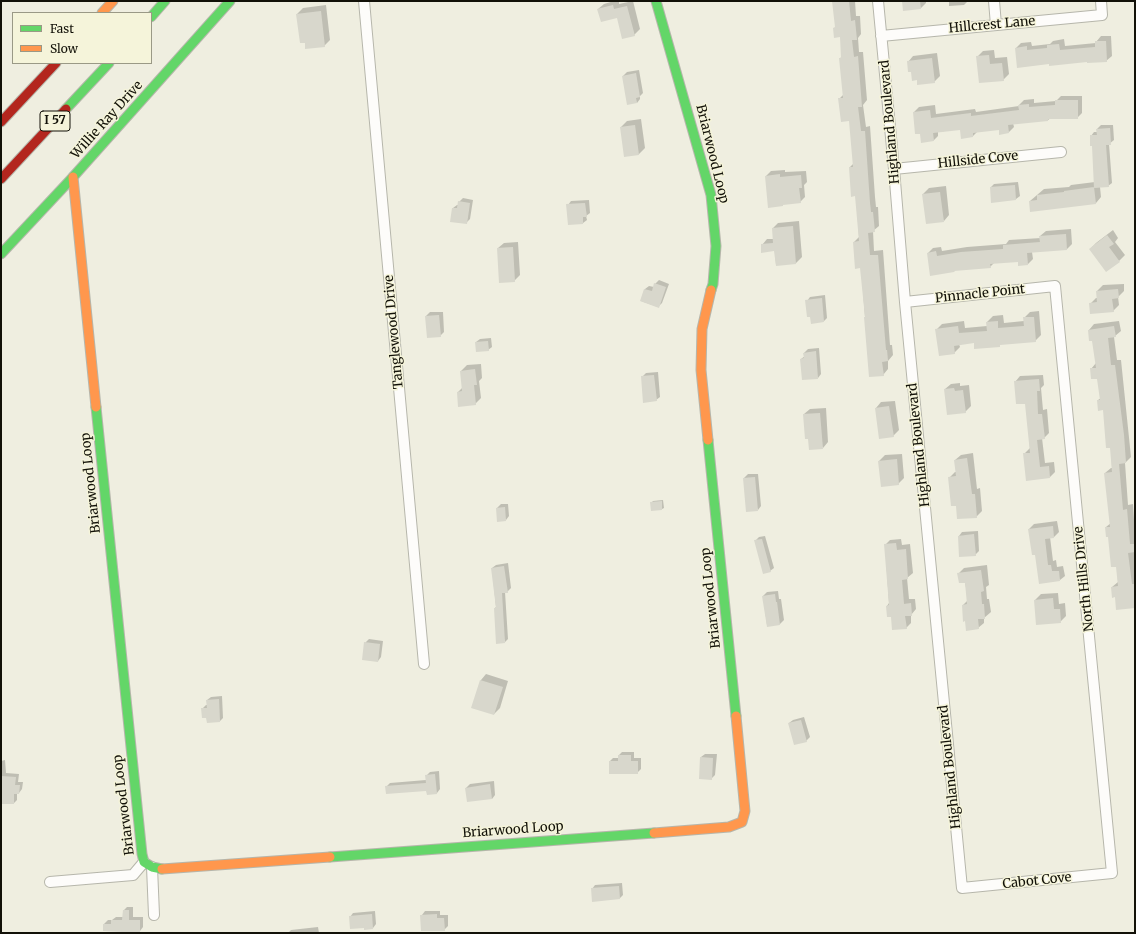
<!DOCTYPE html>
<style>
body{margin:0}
#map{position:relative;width:1136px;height:934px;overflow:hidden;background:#efeee0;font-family:Merriweather,serif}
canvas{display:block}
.frame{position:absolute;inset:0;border:2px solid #121108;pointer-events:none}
.legend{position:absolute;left:12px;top:12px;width:140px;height:52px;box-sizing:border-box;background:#f5f4da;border:1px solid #9a9986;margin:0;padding:5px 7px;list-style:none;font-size:12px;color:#121108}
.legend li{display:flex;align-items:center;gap:8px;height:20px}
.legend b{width:20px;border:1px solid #9a9986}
</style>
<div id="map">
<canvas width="1136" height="934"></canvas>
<div class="frame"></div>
<ul class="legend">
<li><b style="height:5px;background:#63d668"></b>Fast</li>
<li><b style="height:5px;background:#ff974d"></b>Slow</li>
</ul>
</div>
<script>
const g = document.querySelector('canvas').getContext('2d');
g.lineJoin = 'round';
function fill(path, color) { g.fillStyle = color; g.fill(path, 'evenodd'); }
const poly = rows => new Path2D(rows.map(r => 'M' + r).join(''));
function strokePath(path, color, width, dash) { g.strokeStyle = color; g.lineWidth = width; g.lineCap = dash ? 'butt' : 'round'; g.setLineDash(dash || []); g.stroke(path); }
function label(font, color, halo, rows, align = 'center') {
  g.font = font + ' Merriweather,serif'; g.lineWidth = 3; g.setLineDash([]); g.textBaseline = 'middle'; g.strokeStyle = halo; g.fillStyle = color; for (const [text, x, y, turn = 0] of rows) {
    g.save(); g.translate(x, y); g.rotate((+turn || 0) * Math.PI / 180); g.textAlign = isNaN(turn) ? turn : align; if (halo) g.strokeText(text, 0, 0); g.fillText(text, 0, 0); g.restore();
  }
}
const shadow = poly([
 [614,1,619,1,619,4,633,1,640,29,634,35,617,17,598,9,604,4],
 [833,1,855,1,856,16,860,16,861,34,858,38,859,52,863,52,867,100,863,105,866,127,870,126,875,197,876,207,878,207,879,226,873,231,874,251,883,250,890,345,892,345,893,355,888,361,888,369,883,375,865,317,861,267,854,242,859,237,856,195,850,167,854,163,850,119,839,99,844,94,840,58,842,57,841,36,836,27],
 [903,1,926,1,926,3,921,8],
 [949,1,968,1,964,5,949,6],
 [326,5,330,40,324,46,297,14,303,8],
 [1101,36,1111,36,1112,56,1106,61,1050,63,1016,48,1021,43,1031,42,1032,46,1050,44,1053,41,1064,39,1065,46,1096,43,1096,42],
 [994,50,995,58,1007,57,1009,74,1003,80,978,56,983,51],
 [937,53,940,76,934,82,912,71,908,62,913,56],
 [639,70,643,93,640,96,640,99,637,103,623,76,627,72],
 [1061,96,1082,96,1082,113,1077,118,1051,118,1048,120,1013,123,1014,127,1009,132,1000,128,977,132,973,136,961,129,938,132,938,136,933,141,921,132,914,112,919,107,935,105,936,114,975,109,976,112,1019,106,1019,105,1024,100,1034,99,1034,103,1056,101],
 [641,119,645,148,639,154,625,156,621,127,627,121],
 [1101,125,1113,125,1114,140,1109,144,1112,183,1108,186,1100,187,1101,197,1096,203,1030,201,1044,189,1069,187,1071,185,1095,182,1093,145,1091,136,1094,132,1098,132,1097,129],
 [785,170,785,172,806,171,807,182,804,185,805,197,800,202,766,176,771,171],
 [1018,182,1020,196,1016,199,992,202,991,187,994,184],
 [946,186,949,215,944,221,923,194,929,188],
 [463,198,473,200,470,219,466,223,453,208,457,205,459,205,459,202],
 [589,200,590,213,586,216,587,220,583,223,569,224,568,205,571,201],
 [799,221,802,257,796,263,776,265,775,250,762,245,767,239,773,239,773,228,778,223],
 [1071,229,1072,244,1067,249,1032,252,1033,259,1028,264,1019,261,994,263,990,267,955,270,954,272,928,253,933,248,941,247,942,251,967,247,1006,244,1009,240,1041,238,1040,236,1046,231],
 [1113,230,1118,238,1115,242,1125,255,1119,261,1090,249,1096,243],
 [518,242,520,275,514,281,498,248,504,243],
 [659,280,669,284,662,303,658,307,641,301,645,289,649,286,654,287,655,284],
 [1124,284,1124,291,1118,297,1119,305,1113,311,1090,304,1096,298,1098,298,1097,291,1103,285],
 [825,295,827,318,824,321,811,316,807,301,810,297],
 [1039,311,1041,335,1035,341,974,342,959,344,960,347,954,353,936,330,942,324,964,321,965,328,987,326,987,322,993,316,1003,315,1004,323,1024,321,1024,318,1030,312],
 [430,312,443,312,444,332,440,336,426,316],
 [1119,321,1121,331,1115,336,1114,337,1117,360,1121,360,1131,457,1125,463,1128,505,1133,504,1135,535,1135,551,1134,551,1135,564,1135,607,1115,596,1112,587,1118,582,1117,566,1106,527,1111,523,1105,473,1111,468,1112,468,1111,447,1104,409,1098,400,1101,398,1098,377,1091,369,1096,363,1093,340,1089,330,1094,324],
 [491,338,492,347,488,350,476,342,480,339],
 [819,348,821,374,818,378,801,359,805,356,804,353,808,349],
 [481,364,482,378,479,381,481,398,475,404,458,392,463,387,461,371,467,365],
 [658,372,660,397,656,400,642,377,646,373],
 [1043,375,1044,385,1041,388,1043,410,1047,409,1049,433,1044,438,1042,438,1045,463,1054,462,1055,472,1050,477,1024,454,1030,448,1026,402,1015,382,1020,376],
 [960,383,960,386,969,385,971,406,965,412,945,389,951,384],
 [895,401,899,430,893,436,876,408,881,402],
 [826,408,828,442,823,448,804,414,810,409],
 [973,453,977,489,980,488,982,511,976,517,957,505,949,478,955,472,957,472,955,460,961,455],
 [902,454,904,478,898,484,879,461,885,455],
 [748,474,758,474,761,506,758,510,744,478],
 [663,500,664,508,662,509,651,503,653,501],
 [501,504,508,504,509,516,506,520,497,508],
 [1057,521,1059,532,1054,537,1050,537,1053,561,1056,560,1057,567,1063,566,1065,576,1060,580,1036,554,1029,529,1034,524],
 [978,531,979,551,975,555,959,536,962,532],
 [765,536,774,568,770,571,755,541,759,537],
 [901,539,902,545,910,544,913,573,907,578,909,599,915,599,916,609,911,615,911,623,906,628,892,616,887,606,889,603,885,545,890,540],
 [508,563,511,588,507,592,505,592,508,639,505,642,495,608,496,607,492,568,496,565],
 [987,565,989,585,986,587,987,599,989,599,991,612,984,618,984,623,978,628,963,605,968,600,965,582,959,573,964,568],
 [778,591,779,599,781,599,784,620,780,624,767,625,763,596,767,592],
 [1058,593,1059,604,1065,603,1066,616,1060,622,1035,600,1041,594],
 [369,639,383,641,381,657,378,661,365,643],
 [486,674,508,681,500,708,494,714,472,707,481,680],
 [222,696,223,718,220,721,202,709,206,705,207,705,207,700,211,697],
 [804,717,810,737,806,741,789,723,793,720],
 [622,752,634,752,634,758,641,758,641,769,637,773,610,761,613,758,619,758,619,755],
 [705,754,717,754,715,775,711,779,701,757],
 [5,760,6,773,19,774,18,782,23,782,22,789,19,793,17,793,17,800,14,803,1,779,1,761],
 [439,771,440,789,437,793,427,789,386,787,390,783,426,780,426,776,430,772],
 [494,781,495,795,492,799,466,788,470,784],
 [622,883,623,895,620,898,592,889,595,885],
 [127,907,133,907,133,917,143,917,143,927,140,931,133,931,131,933,123,933,123,931,104,924,108,920,112,920,116,917,123,917,124,910],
 [375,911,376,924,373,928,350,917,353,913],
 [425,911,440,911,440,915,448,915,448,926,444,930,422,915],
 [318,927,319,933,288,933,291,930]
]);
const building = poly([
 [832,1,849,1,851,21,855,20,857,40,852,40,854,57,858,56,862,107,858,107,861,131,865,131,870,203,871,212,873,212,875,232,868,233,870,255,878,255,886,350,887,350,888,361,882,362,884,376,869,377,864,317,865,317,860,268,855,269,853,242,859,241,855,196,851,197,849,167,853,167,849,121,841,122,838,98,843,98,839,58,841,58,840,37,834,38,833,28,835,27],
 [902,1,920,1,921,9,903,11],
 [613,5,614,9,627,6,635,36,622,39,617,18,601,22,597,9],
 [321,11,325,47,305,49,305,43,300,43,296,14],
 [1095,41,1106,41,1107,62,1087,63,1087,62,1049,66,1049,64,1017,68,1015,48,1027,46,1027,50,1047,48,1047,45,1059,44,1060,50,1095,47],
 [989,55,990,64,1002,63,1004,81,979,83,976,56],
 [932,58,935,83,917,85,917,80,912,81,911,72,908,72,907,61],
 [636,73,640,97,636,98,637,103,627,105,622,76],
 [1055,100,1078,100,1078,119,1048,119,1048,121,1008,125,1009,133,999,135,999,130,973,133,973,137,961,139,960,130,933,133,934,141,921,143,920,134,915,134,913,112,930,110,931,118,971,113,971,116,1019,110,1018,105,1029,104,1029,107,1055,105],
 [635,125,639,155,624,157,620,127],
 [1110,128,1111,145,1106,145,1109,187,1094,188,1092,146,1090,146,1090,135,1097,135,1096,129],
 [780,174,780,177,801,175,802,188,799,188,801,203,783,205,783,206,768,208,765,176],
 [1015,185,1016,200,991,203,990,187],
 [1094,187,1096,204,1030,212,1029,201,1037,200,1037,195,1064,192,1064,191],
 [940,192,944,222,926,224,922,194],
 [458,201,470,203,467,224,450,222,452,208,457,208],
 [585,203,587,217,583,217,583,224,568,225,566,204],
 [793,226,796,264,776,266,774,251,761,253,761,244,773,243,772,228],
 [1066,234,1067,250,1027,253,1028,265,1018,266,1018,262,990,264,991,268,954,271,954,272,930,276,927,253,936,251,937,256,961,252,1003,249,1003,245,1040,242,1039,236],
 [1107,235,1114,244,1109,247,1120,262,1106,272,1089,249],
 [513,247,515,282,499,283,497,248],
 [654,283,666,287,659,308,640,301,644,289,652,291],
 [1118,289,1119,298,1112,299,1114,312,1090,314,1089,303,1097,302,1096,291],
 [822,298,824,322,811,324,810,317,807,317,805,300],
 [439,315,441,337,427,338,425,316],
 [1023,317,1034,317,1036,342,1000,345,1000,347,974,349,974,343,954,346,955,354,939,356,935,329,958,326,959,333,987,331,986,322,998,321,998,328,1024,326],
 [1114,326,1116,337,1108,338,1111,365,1115,365,1124,435,1126,463,1119,464,1123,510,1127,509,1130,544,1134,544,1135,552,1128,553,1132,584,1135,584,1135,608,1116,610,1115,597,1112,598,1111,587,1118,586,1116,567,1111,567,1108,537,1106,537,1105,527,1110,527,1104,473,1112,472,1110,448,1106,448,1103,410,1098,411,1097,400,1100,400,1097,379,1091,379,1090,368,1096,368,1092,341,1089,341,1088,330],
 [488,341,489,351,476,352,475,342],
 [816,351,818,379,802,380,800,359,804,358,803,353],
 [475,369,477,385,474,385,476,405,458,407,457,392,462,391,460,371],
 [654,375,657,401,643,403,641,376],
 [1039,379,1040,391,1037,391,1038,414,1042,414,1045,439,1037,440,1040,467,1049,466,1050,478,1026,481,1023,453,1030,453,1025,404,1016,404,1014,381],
 [954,388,955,391,963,390,966,413,947,415,944,389],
 [889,406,894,437,879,439,875,408],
 [820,413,823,449,809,450,808,439,805,439,803,414],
 [967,458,972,494,975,494,977,518,957,519,956,506,951,506,948,477,956,476,954,460],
 [897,459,899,485,881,487,878,461],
 [755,477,758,511,746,512,743,478],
 [662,501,662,510,651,511,650,502],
 [505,507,506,521,497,522,496,508],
 [1053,526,1054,538,1045,539,1048,565,1051,565,1052,571,1059,571,1060,581,1039,584,1035,555,1032,555,1028,529],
 [974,534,976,556,959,557,958,536],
 [762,539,771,572,763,574,754,540],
 [896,543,897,550,906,549,908,579,902,580,904,604,911,603,912,616,905,616,907,629,892,630,891,617,887,617,886,606,889,605,884,544],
 [504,566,508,593,502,593,505,643,496,644,494,608,496,608,491,568],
 [981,570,984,591,981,592,982,604,984,604,985,619,978,619,979,629,966,631,965,621,963,622,962,605,967,604,965,583,959,583,957,573],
 [775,594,776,602,777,602,780,625,767,627,762,596],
 [1053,598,1054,609,1060,609,1061,623,1036,625,1034,600],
 [364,642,380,644,378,662,362,660],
 [480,680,503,687,494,715,471,708],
 [219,699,220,722,207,723,206,718,202,718,201,708,207,708,206,700],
 [801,720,807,742,794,745,788,723],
 [618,755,631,755,631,761,638,761,638,774,609,774,609,761,618,761],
 [700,757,713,758,712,780,699,779],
 [435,774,437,794,427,795,426,791,386,794,385,786,426,783,425,775],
 [1,776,16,777,15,785,20,785,19,794,14,794,14,804,1,804],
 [490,784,492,799,467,802,465,788],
 [619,886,620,899,592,902,591,888],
 [123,910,129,910,129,920,140,920,140,932,122,933,122,932,103,931,103,924,111,924,111,920,122,920],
 [372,914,373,929,364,930,364,928,350,929,349,916],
 [437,914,437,918,444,918,445,931,421,931,420,915]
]);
const street = poly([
 [364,1,424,664],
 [878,1,894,169,905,302,962,888,1112,873,1055,286,905,302],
 [994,1,996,25],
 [881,36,1102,15,1101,1],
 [894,169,1061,152],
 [152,867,154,915],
 [50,882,133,875,144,862]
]);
const fast = poly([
 [656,1,711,195,716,246,713,284,711,290],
 [151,17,165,1],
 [66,109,109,63],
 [1,254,73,177,230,1],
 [96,407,142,854,144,862,152,867,162,869],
 [708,440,736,716],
 [330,857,654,833]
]);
const slow = poly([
 [102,13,113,1],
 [73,177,96,407],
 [708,440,701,370,702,329,711,290],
 [654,833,729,827,742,822,745,811,736,716],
 [162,869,330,857]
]);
const jam = poly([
 [1,122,56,63],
 [1,179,66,109]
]);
const shields = [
 [55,121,30]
];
const shieldNames = [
 ["I 57",55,121]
];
const streetNames = [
 ["Hillcrest Lane",992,25,-5],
 ["Willie Ray Drive",107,120,-48],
 ["Highland Boulevard",890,122,-95],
 ["Briarwood Loop",712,154,76],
 ["Hillside Cove",978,160,-6],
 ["Pinnacle Point",980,294,-6],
 ["Tanglewood Drive",394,332,-95],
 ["Highland Boulevard",919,445,-96],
 ["Briarwood Loop",91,483,-96],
 ["North Hills Drive",1084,579,-96],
 ["Briarwood Loop",711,598,-96],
 ["Highland Boulevard",950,767,-96],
 ["Briarwood Loop",124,805,-97],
 ["Briarwood Loop",513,830,-4],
 ["Cabot Cove",1037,881,-6]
];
fill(shadow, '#0003');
fill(building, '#d8d7cc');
strokePath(street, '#b6b6ab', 12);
strokePath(fast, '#b6b6ab', 11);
strokePath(slow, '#b6b6ab', 11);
strokePath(jam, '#b6b6ab', 11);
strokePath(street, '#fdfcfa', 10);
strokePath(fast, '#63d668', 9);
strokePath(slow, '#ff974d', 9);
strokePath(jam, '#b3261e', 9);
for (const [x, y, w] of shields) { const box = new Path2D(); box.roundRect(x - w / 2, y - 10, w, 20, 3); g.fillStyle = '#f5f4da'; g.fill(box); strokePath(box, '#121108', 1); }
label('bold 12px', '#121108', null, shieldNames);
label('13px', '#121108', '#f5f4da', streetNames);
</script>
